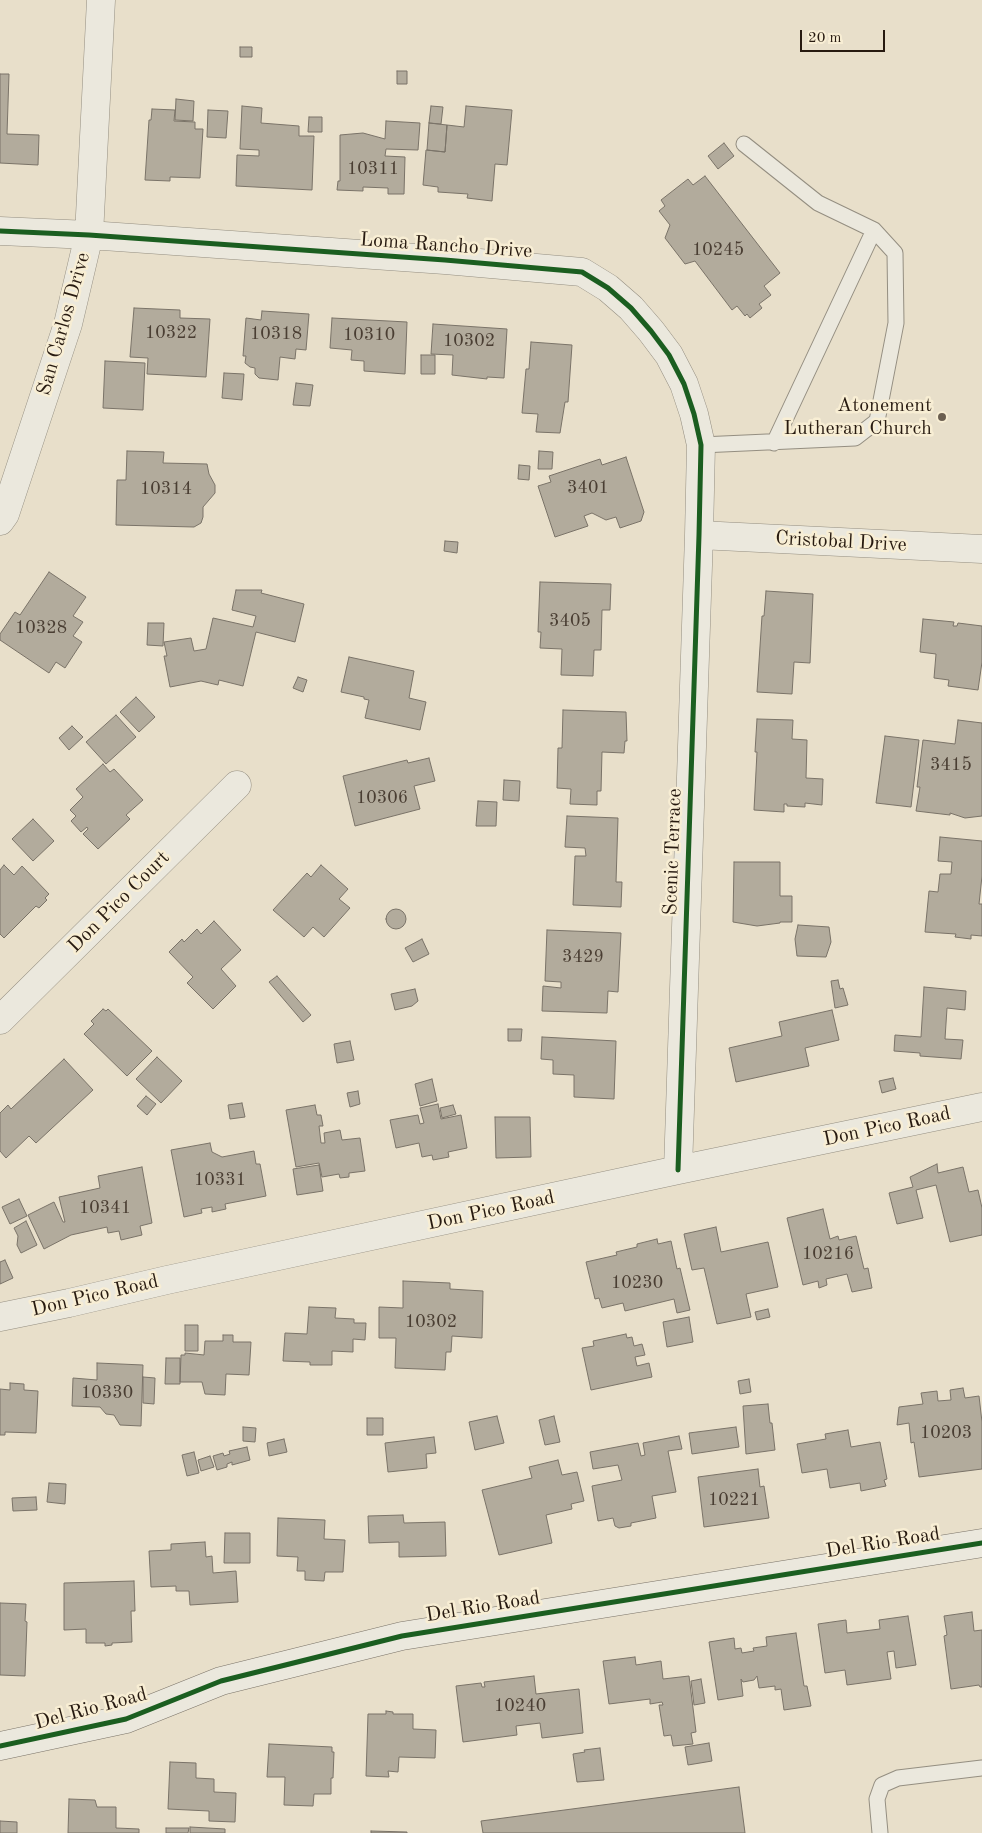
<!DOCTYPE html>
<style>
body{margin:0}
#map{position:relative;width:982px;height:1833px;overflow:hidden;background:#e8dfca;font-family:"Old Standard TT",serif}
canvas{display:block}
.scale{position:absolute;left:800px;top:30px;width:85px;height:22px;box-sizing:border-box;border:2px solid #271a10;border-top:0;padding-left:6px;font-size:15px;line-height:18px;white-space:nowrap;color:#271a10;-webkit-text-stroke:4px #f8eed4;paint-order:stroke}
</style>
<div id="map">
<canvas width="982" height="1833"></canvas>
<div class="scale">20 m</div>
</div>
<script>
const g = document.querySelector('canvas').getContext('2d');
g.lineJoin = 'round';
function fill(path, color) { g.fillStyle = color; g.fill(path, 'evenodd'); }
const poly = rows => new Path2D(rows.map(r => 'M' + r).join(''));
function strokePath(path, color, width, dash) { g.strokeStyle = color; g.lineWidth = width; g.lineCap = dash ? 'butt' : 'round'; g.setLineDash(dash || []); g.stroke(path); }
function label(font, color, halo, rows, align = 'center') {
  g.font = font + ' "Old Standard TT",serif'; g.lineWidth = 5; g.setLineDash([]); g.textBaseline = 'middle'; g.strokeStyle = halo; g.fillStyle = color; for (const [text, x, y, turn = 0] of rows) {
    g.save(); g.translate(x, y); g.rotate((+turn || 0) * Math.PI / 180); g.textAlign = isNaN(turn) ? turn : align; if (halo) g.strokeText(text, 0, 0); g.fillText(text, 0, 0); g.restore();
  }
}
const building = poly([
 [240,47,252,47,252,57,240,57,240,47],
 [397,71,407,71,407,84,397,84,397,71],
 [0,74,9,74,7,134,39,135,38,165,0,163,0,74],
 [176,99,194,101,193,121,175,120,176,99],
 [242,106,262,108,261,123,299,126,299,136,314,136,312,190,236,186,237,155,259,156,259,150,240,149,242,106],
 [431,106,443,107,441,124,429,123,431,106],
 [466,106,512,110,507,165,495,164,492,201,467,198,468,194,438,192,438,187,423,185,426,150,445,152,447,125,464,127,466,106],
 [152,109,175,110,174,121,195,122,195,129,203,129,200,178,170,177,170,181,145,180,149,120,151,120,152,109],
 [208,110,228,111,226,138,207,137,208,110],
 [309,117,322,117,322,132,308,132,309,117],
 [386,121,420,123,418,150,386,149,385,156,405,157,404,194,388,194,388,188,363,187,363,191,337,190,338,181,340,181,340,135,363,133,385,139,386,121],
 [429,123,447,125,445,152,427,150,429,123],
 [724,143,734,156,718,169,708,156,724,143],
 [705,176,780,273,764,286,771,295,759,304,762,308,750,318,747,314,745,316,737,306,732,310,695,261,685,264,665,238,670,225,659,211,665,206,661,200,688,179,693,185,705,176],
 [134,308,180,310,180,318,210,319,206,377,147,374,148,358,130,357,134,308],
 [262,311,309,314,306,350,296,349,295,359,280,357,278,380,259,378,255,374,255,368,250,367,245,363,246,356,243,356,246,318,261,320,262,311],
 [332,318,407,322,405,374,364,371,364,361,351,360,352,350,330,348,332,318],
 [433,324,507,329,504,378,487,377,487,379,452,375,453,355,431,354,433,324],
 [531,342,572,345,568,402,565,402,560,433,536,432,538,414,522,413,526,369,529,369,531,342],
 [421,355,435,355,435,374,421,374,421,355],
 [105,361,145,363,143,410,103,408,105,361],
 [224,373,244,374,242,400,222,398,224,373],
 [296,383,313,385,310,406,293,405,296,383],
 [127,451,164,452,163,463,207,464,209,474,215,485,215,493,203,507,203,517,201,523,194,527,116,525,117,480,126,480,127,451],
 [539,451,553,452,552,469,538,469,539,451],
 [626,457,644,512,641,521,620,528,616,517,606,520,592,513,584,516,588,526,555,537,538,486,551,482,549,476,600,459,602,465,626,457],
 [519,465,530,466,529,480,518,479,519,465],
 [445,541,458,542,457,553,444,551,445,541],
 [49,572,86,597,73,616,83,622,73,636,82,642,65,668,56,662,49,673,0,640,0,634,15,612,20,615,49,572],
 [540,582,611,584,610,610,602,610,601,650,594,650,593,676,561,675,562,649,540,648,541,632,538,632,540,582],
 [236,590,262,590,261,593,304,604,295,642,256,632,243,686,219,680,218,685,201,681,170,687,164,656,167,656,164,642,191,638,194,651,206,649,213,618,253,627,256,616,232,610,236,590],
 [766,591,813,594,810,663,794,662,792,694,757,692,762,616,764,616,766,591],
 [923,619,954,622,953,626,957,626,958,623,982,626,982,662,978,690,948,686,949,680,934,678,936,654,920,652,923,619],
 [148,623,164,623,163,646,147,645,148,623],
 [349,657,414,671,409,698,426,702,420,730,365,718,369,700,364,699,364,697,341,692,349,657],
 [298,677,307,680,303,692,293,688,298,677],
 [136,697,155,717,139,732,120,712,136,697],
 [563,710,626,712,627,741,625,741,624,753,602,752,601,791,597,791,597,805,570,804,571,789,557,788,558,748,562,748,563,710],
 [116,715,136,737,106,764,86,742,116,715],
 [757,719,793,720,792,739,807,740,806,778,823,779,822,805,805,803,805,807,787,806,787,804,784,804,784,812,754,810,757,752,755,752,757,719],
 [958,720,982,723,982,816,965,818,950,813,950,815,916,811,920,787,917,787,923,740,955,744,958,720],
 [72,726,83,737,69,750,59,738,72,726],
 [885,736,919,740,911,807,876,803,885,736],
 [429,758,435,781,414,786,420,809,355,826,343,776,407,760,408,763,429,758],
 [103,764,110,772,114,769,143,800,126,815,130,819,98,849,83,834,88,829,87,827,81,832,71,821,76,816,70,810,83,797,76,789,103,764],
 [504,780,520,781,519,801,503,800,504,780],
 [478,801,497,802,496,826,476,826,478,801],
 [567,816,618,818,616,882,622,882,621,907,573,905,575,856,586,856,585,848,565,847,567,816],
 [33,819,54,841,33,861,12,839,33,819],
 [940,837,982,841,982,876,979,904,982,904,982,936,971,935,971,939,955,937,956,934,925,932,929,891,938,892,940,874,951,874,952,862,938,861,940,837],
 [734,862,780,862,780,896,792,896,792,922,780,922,780,923,757,926,733,922,734,862],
 [4,865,14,875,22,866,49,894,45,898,47,900,39,908,36,906,4,938,0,934,0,870,4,865],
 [321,865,348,889,339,899,350,908,324,937,313,927,304,937,273,910,307,873,311,877,321,865],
 '386 919a10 10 0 1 1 20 0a10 10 0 1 1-20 0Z',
 [214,921,241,950,221,969,236,986,213,1009,187,983,193,977,169,952,182,939,184,942,197,929,201,934,214,921],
 [798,925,829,927,831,942,826,957,797,956,795,939,798,925],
 [547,930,621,933,618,992,608,991,607,1013,542,1011,543,986,561,988,561,982,545,981,547,930],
 [422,939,429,954,413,962,405,948,422,939],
 [277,976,311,1015,303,1022,269,982,277,976],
 [838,980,840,989,843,988,848,1005,835,1008,831,981,838,980],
 [924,987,966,991,965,1010,947,1008,945,1039,963,1040,961,1059,920,1056,920,1053,894,1051,895,1035,921,1037,924,987],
 [415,989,418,1001,412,1006,395,1010,391,994,415,989],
 [103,1009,106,1011,108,1009,152,1051,127,1076,84,1034,94,1024,91,1021,103,1009],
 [832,1010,839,1040,805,1048,809,1066,736,1082,729,1048,782,1036,779,1022,832,1010],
 [508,1029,522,1029,521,1041,508,1041,508,1029],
 [542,1037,616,1041,614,1099,574,1097,574,1075,553,1074,553,1060,541,1059,542,1037],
 [350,1041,354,1060,337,1063,334,1044,350,1041],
 [157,1057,182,1081,161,1103,136,1079,157,1057],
 [64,1059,93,1090,36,1143,29,1136,6,1158,0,1151,0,1113,8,1105,11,1109,64,1059],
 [893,1078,896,1089,882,1093,879,1081,893,1078],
 [432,1079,437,1101,420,1106,415,1084,432,1079],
 [358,1091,360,1104,350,1107,347,1093,358,1091],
 [146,1096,156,1104,147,1115,137,1106,146,1096],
 [242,1103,245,1117,230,1119,228,1105,242,1103],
 [438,1104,441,1119,461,1115,467,1148,448,1152,449,1157,433,1160,432,1155,422,1157,419,1143,396,1148,390,1120,418,1115,420,1124,424,1123,420,1108,438,1104],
 [315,1105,317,1115,321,1115,323,1126,319,1126,321,1143,325,1143,324,1133,340,1130,342,1140,360,1138,365,1171,349,1173,349,1177,340,1178,339,1174,322,1177,319,1163,296,1167,286,1110,315,1105],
 [453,1105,456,1114,442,1118,440,1108,453,1105],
 [495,1117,530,1117,531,1157,496,1158,495,1117],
 [210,1143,212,1152,222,1157,254,1151,256,1164,260,1164,266,1196,225,1204,226,1209,212,1212,212,1207,201,1209,202,1213,184,1217,171,1150,210,1143],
 [937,1164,938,1173,963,1167,969,1192,978,1190,982,1208,982,1235,950,1242,936,1185,916,1190,923,1218,897,1224,889,1193,913,1187,910,1177,937,1164],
 [319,1165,323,1191,297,1195,293,1169,319,1165],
 [142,1167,152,1223,140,1226,142,1235,121,1240,119,1231,108,1233,107,1227,71,1235,44,1249,28,1215,54,1202,63,1222,65,1222,59,1197,100,1188,98,1176,142,1167],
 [19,1199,27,1216,10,1224,2,1207,19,1199],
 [823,1209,830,1239,838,1236,839,1240,856,1236,864,1269,868,1268,872,1288,852,1292,847,1274,826,1279,827,1285,819,1288,818,1281,803,1285,787,1218,823,1209],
 [26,1221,37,1245,21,1253,17,1245,18,1236,14,1228,26,1221],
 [716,1227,721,1252,768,1242,778,1287,746,1294,751,1317,717,1324,704,1268,692,1270,684,1234,716,1227],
 [657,1239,658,1244,671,1241,677,1269,680,1268,690,1310,677,1313,674,1299,625,1311,623,1303,602,1308,599,1298,595,1299,586,1262,617,1255,616,1252,637,1247,637,1244,657,1239],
 [5,1260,13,1278,0,1284,0,1262,5,1260],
 [403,1281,450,1283,450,1289,483,1291,482,1338,452,1336,451,1352,446,1352,445,1370,395,1368,396,1338,379,1338,379,1307,403,1308,403,1281],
 [309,1307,336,1308,335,1318,354,1319,354,1323,366,1323,365,1340,353,1339,353,1352,332,1351,332,1365,310,1365,310,1362,283,1361,285,1333,307,1334,309,1307],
 [768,1309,770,1317,757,1320,755,1312,768,1309],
 [689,1317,693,1342,667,1347,663,1322,689,1317],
 [185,1325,198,1325,198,1351,185,1351,185,1325],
 [626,1334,627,1338,632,1337,634,1346,642,1344,645,1355,635,1357,637,1366,649,1363,652,1377,591,1390,582,1348,594,1346,593,1341,626,1334],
 [223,1335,233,1335,233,1342,251,1342,249,1375,226,1374,225,1395,205,1394,202,1382,180,1382,181,1355,185,1355,185,1353,204,1355,205,1341,223,1341,223,1335],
 [166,1358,180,1358,180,1384,165,1384,166,1358],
 [97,1363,143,1365,141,1426,120,1425,114,1415,106,1414,100,1407,72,1406,73,1378,97,1380,97,1363],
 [143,1377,155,1378,154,1404,143,1403,143,1377],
 [749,1379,751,1392,740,1394,738,1381,749,1379],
 [10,1383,24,1384,24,1390,38,1391,36,1433,5,1432,5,1435,0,1435,0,1389,10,1390,10,1383],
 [963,1388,965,1398,979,1396,982,1422,982,1469,919,1477,914,1442,911,1443,909,1423,897,1425,899,1407,923,1404,921,1393,937,1391,938,1401,951,1400,950,1390,963,1388],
 [768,1404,770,1423,772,1423,775,1450,746,1454,743,1406,768,1404],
 [497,1416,504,1443,475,1450,469,1422,497,1416],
 [554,1416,560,1442,545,1445,539,1420,554,1416],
 [367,1418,383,1418,383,1435,367,1435,367,1418],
 [243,1427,256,1428,255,1442,243,1441,243,1427],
 [736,1427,739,1447,692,1454,689,1433,736,1427],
 [848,1430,851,1447,880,1442,887,1479,884,1480,886,1486,861,1491,860,1483,830,1488,827,1469,802,1473,797,1444,826,1439,825,1434,848,1430],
 [679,1436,682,1449,668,1451,676,1492,652,1496,656,1518,631,1523,631,1526,619,1528,615,1526,613,1518,598,1521,592,1486,622,1480,618,1465,593,1469,590,1452,638,1443,641,1456,645,1455,643,1443,679,1436],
 [434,1437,436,1453,426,1454,427,1468,388,1472,385,1443,434,1437],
 [284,1439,287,1452,269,1456,267,1443,284,1439],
 [247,1447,250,1460,232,1465,232,1462,227,1464,227,1467,217,1470,213,1456,223,1453,224,1456,230,1454,229,1451,247,1447],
 [194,1452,199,1473,187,1476,182,1455,194,1452],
 [210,1456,214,1467,201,1471,198,1460,210,1456],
 [558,1460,562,1475,577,1472,584,1501,571,1504,572,1509,546,1515,552,1543,499,1555,482,1490,532,1478,529,1467,558,1460],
 [758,1469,760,1487,764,1486,769,1518,704,1527,698,1477,758,1469],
 [49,1483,66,1484,65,1504,47,1502,49,1483],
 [36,1497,37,1510,13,1511,12,1498,36,1497],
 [403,1515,404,1523,445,1522,446,1556,399,1557,399,1542,369,1543,368,1516,403,1515],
 [278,1518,325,1520,324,1539,345,1540,343,1572,325,1572,324,1581,305,1580,305,1571,297,1571,298,1557,277,1556,278,1518],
 [225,1533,250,1533,250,1563,224,1563,225,1533],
 [205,1542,206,1557,212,1556,213,1573,236,1571,238,1602,190,1605,189,1591,176,1591,176,1586,151,1587,149,1551,171,1550,171,1544,205,1542],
 [134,1581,135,1611,131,1611,132,1642,112,1643,112,1645,105,1646,105,1643,86,1643,86,1629,64,1630,64,1583,134,1581],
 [0,1603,26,1604,25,1621,27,1622,25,1676,0,1675,0,1603],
 [972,1612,974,1631,982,1630,982,1687,980,1687,979,1685,951,1689,944,1636,947,1635,944,1616,972,1612],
 [908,1616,916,1665,896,1668,894,1651,887,1652,891,1679,847,1685,845,1670,825,1673,818,1624,846,1620,847,1633,880,1629,879,1620,908,1616],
 [796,1633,804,1686,807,1686,811,1706,784,1710,781,1689,775,1690,775,1686,759,1688,757,1676,754,1680,743,1682,741,1679,743,1696,718,1700,709,1642,734,1638,735,1649,741,1648,742,1653,754,1651,753,1648,767,1646,766,1637,796,1633],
 [635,1657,636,1665,661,1661,663,1679,689,1676,696,1732,691,1733,693,1744,673,1746,671,1735,664,1736,659,1705,663,1705,662,1702,650,1704,650,1699,609,1704,603,1661,635,1657],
 [534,1676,536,1694,579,1689,583,1733,542,1738,540,1723,516,1726,517,1735,463,1742,456,1686,481,1683,482,1687,485,1687,484,1682,534,1676],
 [701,1679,705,1703,694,1705,691,1681,701,1679],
 [386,1711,393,1712,393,1714,413,1714,413,1729,436,1730,435,1758,399,1757,398,1772,388,1771,389,1777,366,1776,368,1714,386,1714,386,1711],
 [709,1743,712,1761,688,1765,685,1747,709,1743],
 [269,1744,332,1747,332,1752,334,1752,333,1778,331,1778,331,1794,314,1794,313,1806,284,1805,285,1777,267,1777,269,1744],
 [600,1748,604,1780,577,1782,573,1754,585,1752,584,1750,600,1748],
 [170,1762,196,1763,196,1778,214,1779,214,1792,236,1793,235,1822,209,1821,209,1811,168,1809,170,1762],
 [739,1787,745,1833,483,1833,481,1821,739,1787],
 [69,1799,95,1800,97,1807,116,1807,116,1828,139,1829,139,1833,68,1833,69,1799],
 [0,1821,17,1822,17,1833,0,1833,0,1821],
 [190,1827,225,1829,225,1833,190,1833,190,1827],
 [166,1828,189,1828,188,1833,166,1833,166,1828],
 [371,1831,407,1832,407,1833,371,1833,371,1831]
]);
const lane = poly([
 [774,443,874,230],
 [701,445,855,438,877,421,896,323,895,253,874,230,818,203,744,144],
 [880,1833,877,1799,882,1785,898,1778,982,1768]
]);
const street = poly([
 [0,231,89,235,445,260,582,272,608,288,631,308,651,331,669,355,684,384,694,414,701,445,699,535,678,1170],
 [0,521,5,514,68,324,89,235,101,0],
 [699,535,982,549],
 [0,1020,237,785],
 [0,1317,69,1303,167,1280,678,1170,982,1107]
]);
const secondary = poly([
 [0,1746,126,1719,221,1681,402,1636,982,1543]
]);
const cycleway = poly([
 [0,231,89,235,445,260,582,272,608,288,631,308,651,331,669,355,684,384,694,414,701,445,699,535,678,1170],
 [0,1746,126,1719,221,1681,402,1636,982,1543]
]);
const markers = [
 [942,417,5,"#6b5f51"]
];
const numberNames = [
 ["10311",373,169],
 ["10245",718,250],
 ["10322",171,333],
 ["10318",276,334],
 ["10310",369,335],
 ["10302",469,341],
 ["3401",588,488],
 ["10314",166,489],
 ["3405",570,621],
 ["10328",41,628],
 ["3415",951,765],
 ["10306",382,798],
 ["3429",583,957],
 ["10331",220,1180],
 ["10341",105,1208],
 ["10216",828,1254],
 ["10230",637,1283],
 ["10302",431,1322],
 ["10330",107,1393],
 ["10203",946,1433],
 ["10221",734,1500],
 ["10240",520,1706]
];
const streetNames = [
 ["Loma Rancho Drive",446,246,4],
 ["San Carlos Drive",64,324,-74],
 ["Cristobal Drive",841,542,3],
 ["Scenic Terrace",673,852,-88],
 ["Don Pico Court",119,902,-45],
 ["Don Pico Road",887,1127,-12],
 ["Don Pico Road",491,1211,-12],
 ["Don Pico Road",95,1296,-13],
 ["Del Rio Road",883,1543,-9],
 ["Del Rio Road",483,1607,-9],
 ["Del Rio Road",91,1709,-15]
];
const poiNames = [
 ["Atonement",932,406],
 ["Lutheran Church",932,429]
];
fill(building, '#b2ab9c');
strokePath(building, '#7a7368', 1);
strokePath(lane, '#948e81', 17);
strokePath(street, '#948e81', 29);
strokePath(secondary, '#7a7368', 29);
strokePath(lane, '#ebe8dd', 15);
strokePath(street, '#ebe8dd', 28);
strokePath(secondary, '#ebe8dd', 28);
strokePath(cycleway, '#1b5e20', 5);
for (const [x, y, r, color] of markers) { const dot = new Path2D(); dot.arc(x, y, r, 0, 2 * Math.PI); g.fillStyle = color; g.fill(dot); strokePath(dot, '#f8eed4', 2); }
label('18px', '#4a3e33', null, numberNames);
label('20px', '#271a10', '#f8eed4', streetNames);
label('20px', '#271a10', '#f8eed4', poiNames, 'right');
</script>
